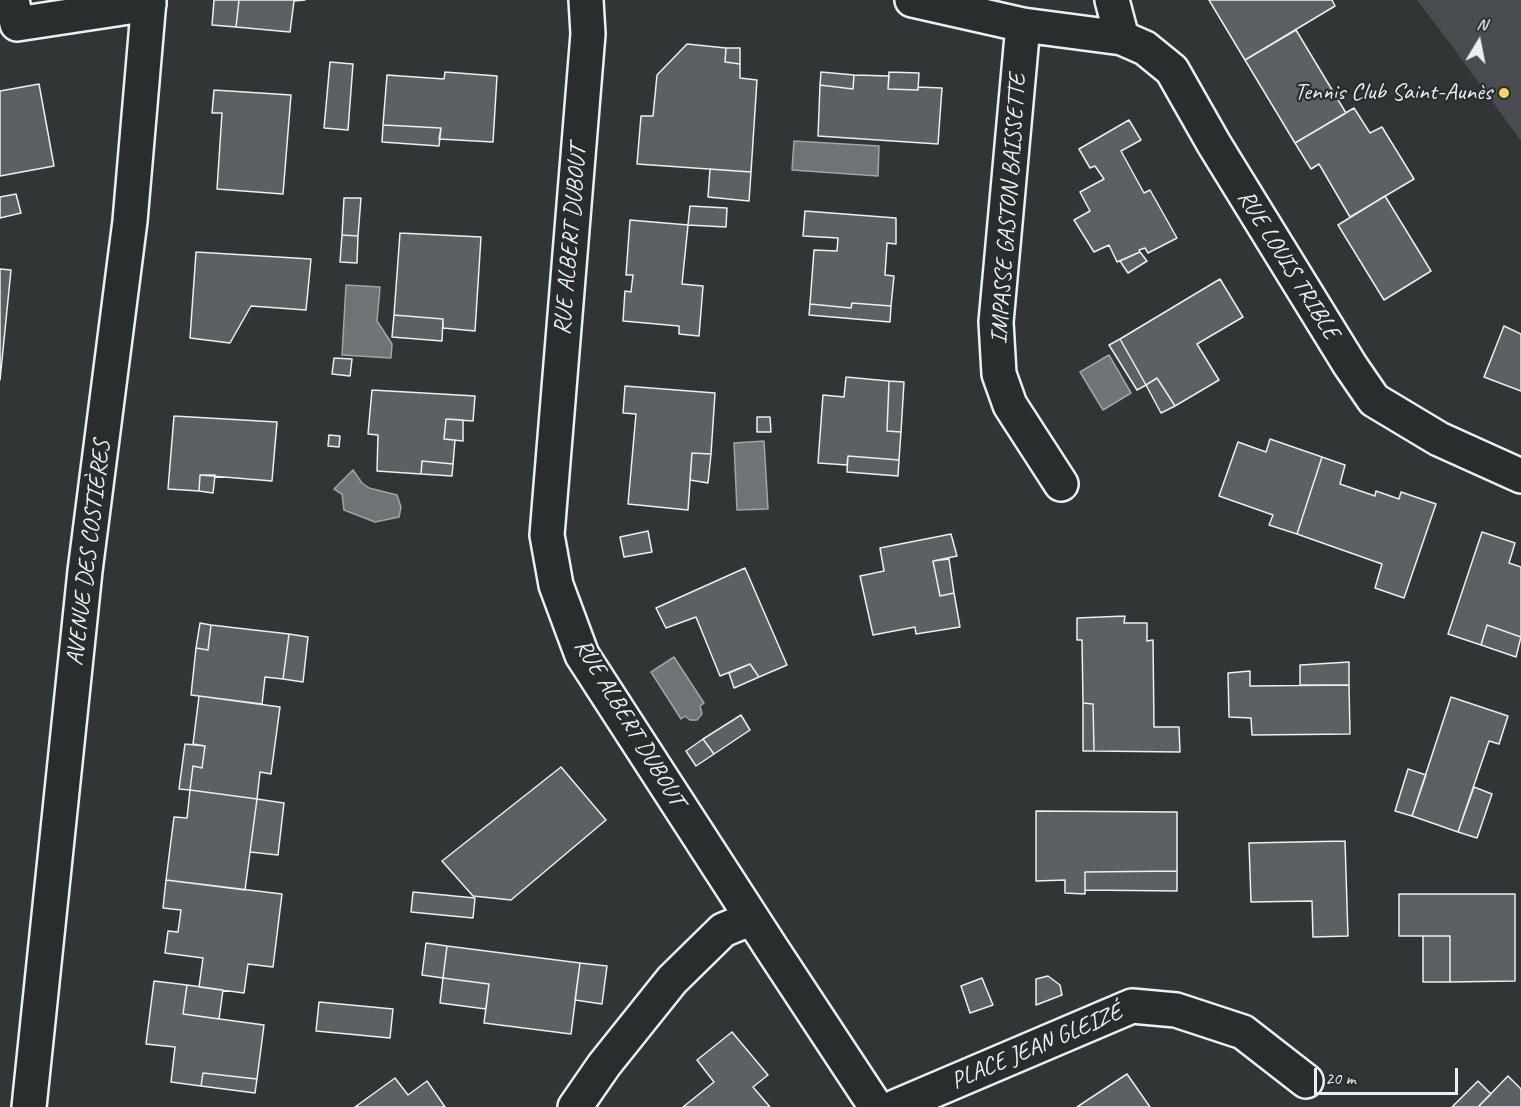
<!DOCTYPE html>
<meta charset="utf-8">
<style>
body{margin:0}
#map{position:relative;width:1521px;height:1107px;overflow:hidden;background:#323536;font-family:Caveat,sans-serif}
canvas{display:block}
.north{position:absolute;left:1449px;top:12px;width:60px;height:60px;-webkit-text-stroke:4px #2a2d2e;paint-order:stroke;rotate:10deg;font-size:16px;font-weight:700;line-height:24px;text-align:center;color:#e8f1f8}
.north::after{content:'';display:block;margin:auto;width:21px;height:27px;background:#e8f1f8;clip-path:polygon(50% 0,100% 100%,50% 72%,0 100%)}
.scale{position:absolute;left:1314px;top:1068px;width:144px;height:27px;box-sizing:border-box;border:3px solid #e8f1f8;border-top:0;padding-left:8px;font-size:18px;line-height:21px;white-space:nowrap;color:#e8f1f8;-webkit-text-stroke:4px #2a2d2e;paint-order:stroke}
</style>
<div id="map">
<canvas width="1521" height="1107"></canvas>
<div class="north">N</div>
<div class="scale">20 m</div>
</div>
<script>
const g = document.querySelector('canvas').getContext('2d');
g.lineJoin = 'round';
function fill(path, color) { g.fillStyle = color; g.fill(path, 'evenodd'); }
const poly = rows => new Path2D(rows.map(r => 'M' + r).join(''));
function strokePath(path, color, width, dash) { g.strokeStyle = color; g.lineWidth = width; g.lineCap = dash ? 'butt' : 'round'; g.setLineDash(dash || []); g.stroke(path); }
function label(font, color, halo, rows, align = 'center') {
  g.font = font + ' Caveat,sans-serif'; g.lineWidth = 4.5; g.setLineDash([]); g.textBaseline = 'middle'; g.strokeStyle = halo; g.fillStyle = color; for (const [text, x, y, turn = 0] of rows) {
    g.save(); g.translate(x, y); g.rotate((+turn || 0) * Math.PI / 180); g.textAlign = isNaN(turn) ? turn : align; if (halo) g.strokeText(text, 0, 0); g.fillText(text, 0, 0); g.restore();
  }
}
const green = poly([
 [1417,0,1521,0,1521,141,1452,46]
]);
const water = poly([
 [794,141,879,146,878,176,792,170,794,141],
 [346,285,380,287,377,321,392,344,391,358,342,355,346,285],
 [1109,355,1131,393,1103,410,1080,372,1109,355],
 [764,441,768,509,737,510,734,443,764,441],
 [353,470,362,483,369,488,397,495,401,507,399,517,375,522,344,510,342,494,334,489,353,470],
 [674,657,704,703,700,706,702,714,697,720,690,720,685,716,681,719,651,672,674,657]
]);
const building = poly([
 [214,0,239,0,236,27,212,25,214,0],
 [239,0,305,0,294,1,290,32,236,27,239,0],
 [1209,0,1332,0,1335,6,1245,60,1209,0],
 [1296,30,1346,113,1295,143,1245,60,1296,30],
 [687,44,726,48,725,62,740,64,740,78,757,80,751,172,637,164,641,116,653,116,657,75,687,44],
 [726,48,740,48,740,64,725,62,726,48],
 [330,62,353,64,348,130,324,128,330,62],
 [445,72,497,76,493,142,439,139,441,128,383,125,387,75,444,79,445,72],
 [821,72,854,75,853,89,820,85,821,72],
 [889,72,919,73,918,90,888,89,889,72],
 [854,75,889,76,888,89,918,90,918,87,942,88,938,144,818,136,820,85,853,89,854,75],
 [39,84,54,166,0,176,0,91,39,84],
 [214,90,291,95,283,194,217,189,222,113,212,113,214,90],
 [1354,108,1370,133,1382,127,1414,179,1350,217,1319,164,1311,169,1295,143,1354,108],
 [1129,120,1141,140,1121,151,1144,193,1150,190,1177,238,1148,253,1145,248,1139,250,1140,252,1117,262,1109,245,1094,252,1074,220,1090,211,1080,192,1104,179,1095,166,1090,168,1079,149,1129,120],
 [383,125,441,128,439,146,382,142,383,125],
 [710,169,751,172,749,201,708,197,710,169],
 [16,194,21,213,0,218,0,197,16,194],
 [1385,196,1431,271,1384,300,1338,225,1385,196],
 [344,198,361,198,358,236,342,235,344,198],
 [690,206,727,208,726,227,688,225,690,206],
 [805,211,896,218,896,244,887,243,885,275,894,276,891,306,852,303,851,308,810,304,814,250,837,251,838,238,803,236,805,211],
 [630,220,688,225,682,284,703,286,699,336,679,334,679,326,623,321,625,291,631,292,633,275,626,275,630,220],
 [400,233,481,237,475,331,443,328,443,319,394,315,400,233],
 [342,235,358,236,357,263,340,262,342,235],
 [196,252,311,259,306,310,251,306,230,343,190,338,196,252],
 [1140,252,1147,261,1128,273,1120,261,1140,252],
 [0,269,11,270,0,380,0,269],
 [1220,279,1243,317,1197,344,1219,380,1175,406,1157,378,1146,385,1120,339,1220,279],
 [852,303,891,306,890,322,809,315,810,304,851,308,852,303],
 [394,315,443,319,442,341,392,337,394,315],
 [1504,326,1521,334,1521,391,1484,377,1504,326],
 [1120,339,1146,385,1137,390,1109,345,1120,339],
 [334,358,352,359,350,376,332,374,334,358],
 [846,377,889,381,887,431,901,432,899,460,848,456,847,465,818,463,823,395,844,397,846,377],
 [1157,378,1175,406,1161,413,1146,385,1157,378],
 [889,381,904,382,901,432,887,431,889,381],
 [625,386,715,393,711,454,692,453,688,510,628,504,636,414,623,413,625,386],
 [372,390,475,396,473,421,446,419,444,439,455,440,453,464,422,461,421,474,377,471,378,435,368,434,372,390],
 [174,416,277,422,272,481,200,475,199,491,168,489,174,416],
 [757,417,770,417,771,432,757,432,757,417],
 [446,419,463,420,463,441,444,439,446,419],
 [329,435,340,436,339,447,328,446,329,435],
 [1270,439,1322,457,1297,534,1269,525,1273,515,1219,496,1238,442,1266,452,1270,439],
 [692,453,711,454,708,483,690,480,692,453],
 [848,456,899,460,898,476,847,472,848,456],
 [1322,457,1345,465,1340,484,1375,496,1376,491,1399,499,1401,492,1436,504,1404,598,1375,588,1382,564,1297,534,1322,457],
 [422,461,453,464,452,476,421,474,422,461],
 [200,475,215,475,213,493,199,491,200,475],
 [648,531,652,552,624,557,620,537,648,531],
 [1482,532,1515,543,1509,563,1521,567,1521,637,1487,625,1481,645,1448,634,1482,532],
 [951,534,957,556,933,561,940,596,954,593,960,627,916,634,915,627,873,635,860,576,884,571,880,548,951,534],
 [949,559,954,593,940,596,933,561,949,559],
 [745,568,787,665,759,677,750,664,720,676,696,617,666,628,656,608,745,568],
 [1125,616,1124,623,1147,623,1147,641,1153,640,1154,727,1179,727,1180,752,1094,751,1093,704,1083,703,1082,640,1077,640,1077,618,1125,616],
 [200,623,211,625,208,650,196,648,200,623],
 [211,625,289,634,283,679,265,677,262,704,191,695,196,648,208,650,211,625],
 [1487,625,1521,637,1516,657,1481,645,1487,625],
 [289,634,308,637,303,682,283,679,289,634],
 [1349,662,1349,685,1300,685,1300,665,1349,662],
 [750,664,759,677,734,688,729,673,750,664],
 [1250,671,1250,686,1349,685,1350,734,1252,735,1251,718,1229,717,1228,673,1250,671],
 [199,696,280,707,271,774,260,772,257,799,190,790,193,766,202,768,205,746,193,744,199,696],
 [1451,697,1508,716,1499,744,1489,741,1458,832,1412,816,1451,697],
 [1083,703,1093,704,1094,751,1083,751,1083,703],
 [741,715,750,730,714,754,703,739,741,715],
 [703,739,714,754,696,766,686,751,703,739],
 [185,744,205,746,202,768,193,766,190,790,179,789,185,744],
 [561,767,606,820,511,900,473,896,442,861,561,767],
 [1408,769,1426,775,1412,816,1395,811,1408,769],
 [1474,787,1492,794,1477,838,1458,832,1474,787],
 [190,790,257,799,245,890,166,880,174,817,187,818,190,790],
 [257,799,284,803,278,855,250,852,257,799],
 [1036,811,1177,812,1177,871,1085,872,1085,894,1065,893,1065,880,1036,881,1036,811],
 [1345,841,1348,936,1313,937,1312,901,1251,902,1249,843,1345,841],
 [1177,871,1177,891,1085,890,1085,872,1177,871],
 [166,880,282,894,273,967,248,964,244,993,199,987,203,958,165,953,168,931,178,932,181,910,163,908,166,880],
 [413,892,475,898,473,918,411,912,413,892],
 [1399,894,1515,894,1515,981,1450,982,1450,936,1399,936,1399,894],
 [1423,936,1450,936,1450,982,1423,982,1423,936],
 [426,943,447,946,443,978,422,975,426,943],
 [447,946,580,963,571,1034,484,1023,489,984,443,978,447,946],
 [580,963,607,966,602,1004,575,1000,580,963],
 [1048,976,1060,985,1062,995,1036,1005,1036,979,1048,976],
 [443,978,489,984,486,1009,440,1003,443,978],
 [982,978,993,1005,970,1013,961,986,982,978],
 [154,981,187,985,183,1014,264,1025,257,1079,203,1073,201,1086,171,1082,175,1047,146,1044,154,981],
 [187,985,223,990,219,1019,183,1014,187,985],
 [319,1002,393,1009,390,1038,316,1031,319,1002],
 [732,1032,768,1075,753,1087,770,1107,683,1107,714,1082,697,1060,732,1032],
 [203,1073,257,1079,255,1093,201,1086,203,1073],
 [1127,1074,1150,1107,1077,1107,1127,1074],
 [1508,1076,1521,1089,1521,1107,1478,1107,1508,1076],
 [395,1078,408,1095,427,1081,445,1107,355,1107,395,1078],
 [1478,1081,1491,1094,1478,1107,1452,1107,1478,1081]
]);
const minor = poly([
 [12,0,17,24,149,4],
 [586,0,588,34,547,535,556,585,582,655,772,949,876,1107],
 [912,0,1023,25,1122,38,1145,48,1172,70,1214,144,1350,365,1374,400,1439,439,1521,476],
 [1112,0,1122,38],
 [1023,25,996,322,999,374,1010,405,1061,484],
 [29,1107,85,571,130,221,149,0],
 [575,1107,604,1065,672,980,723,930,752,918],
 [895,1107,1132,1006,1176,1010,1243,1032,1306,1081]
]);
const markers = [
 [1504,93,6,"#ffd166"]
];
const poiNames = [
 ["Tennis Club Saint-Aunès",1492,93]
];
const streetNames = [
 ["IMPASSE GASTON BAISSETTE",1009,209,-86],
 ["RUE ALBERT DUBOUT",571,240,-85],
 ["RUE LOUIS TRIBLE",1288,265,58],
 ["AVENUE DES COSTIÈRES",89,553,-83],
 ["RUE ALBERT DUBOUT",629,723,59],
 ["PLACE JEAN GLEIZÉ",1037,1047,-23]
];
fill(green, '#494d4f');
fill(water, '#6e7376');
strokePath(water, '#9fa5aa', 1.5);
fill(building, '#5c6063');
strokePath(building, '#e8f1f8', 1.5);
strokePath(minor, '#e8f1f8', 38);
strokePath(minor, '#2a2d2e', 33);
for (const [x, y, r, color] of markers) { const dot = new Path2D(); dot.arc(x, y, r, 0, 2 * Math.PI); g.fillStyle = color; g.fill(dot); strokePath(dot, '#2a2d2e', 2); }
label('24px', '#e8f1f8', '#2a2d2e', poiNames, 'right');
label('24px', '#e8f1f8', '#2a2d2e', streetNames);
</script>
